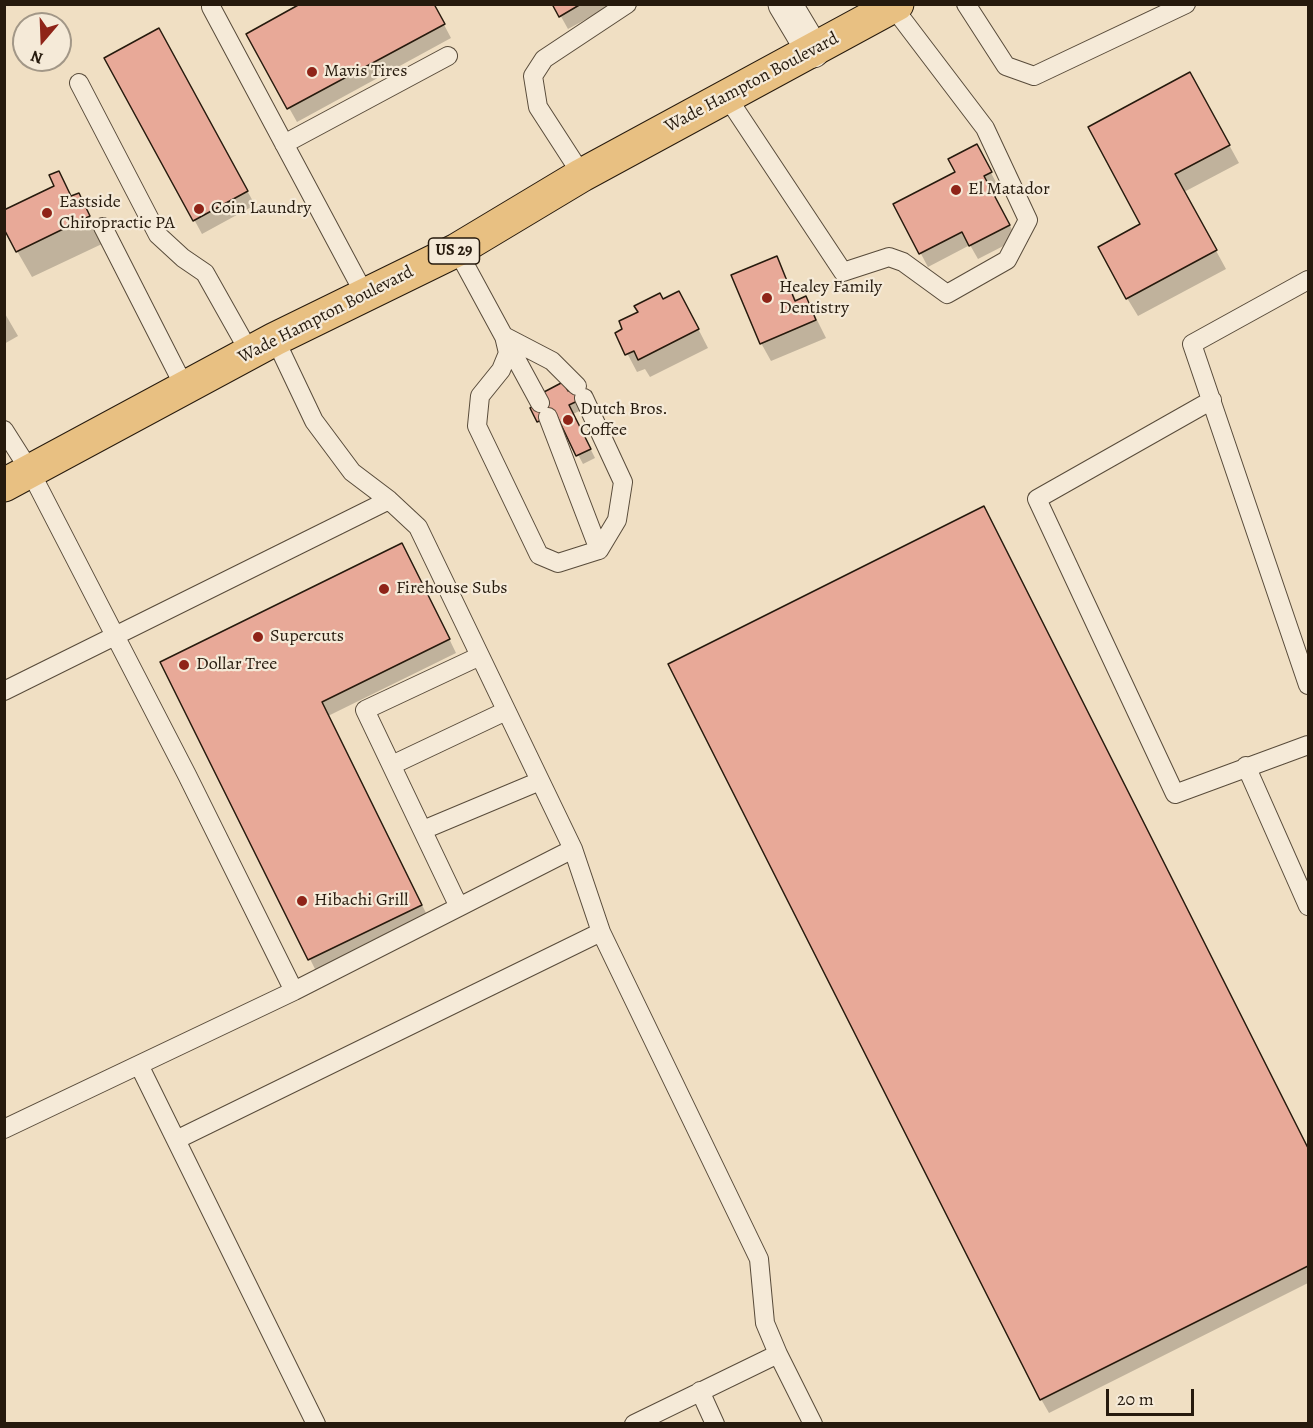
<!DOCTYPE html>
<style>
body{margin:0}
#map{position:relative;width:1313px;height:1428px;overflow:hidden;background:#f0dfc3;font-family:Alegreya,serif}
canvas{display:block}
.frame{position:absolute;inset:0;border:6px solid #261a0d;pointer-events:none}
.north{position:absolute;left:12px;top:12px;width:60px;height:60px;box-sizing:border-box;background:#f5ead8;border:2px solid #a29787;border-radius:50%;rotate:199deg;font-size:16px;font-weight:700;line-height:24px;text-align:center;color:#261a0d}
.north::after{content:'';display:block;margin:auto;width:21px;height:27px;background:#8f2418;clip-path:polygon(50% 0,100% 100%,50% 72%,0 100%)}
.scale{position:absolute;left:1106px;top:1389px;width:88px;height:27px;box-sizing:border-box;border:3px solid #261a0d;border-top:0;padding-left:8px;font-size:18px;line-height:21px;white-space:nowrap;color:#261a0d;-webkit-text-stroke:4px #f5ead8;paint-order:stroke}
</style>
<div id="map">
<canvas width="1313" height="1428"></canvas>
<div class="frame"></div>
<div class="north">N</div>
<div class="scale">20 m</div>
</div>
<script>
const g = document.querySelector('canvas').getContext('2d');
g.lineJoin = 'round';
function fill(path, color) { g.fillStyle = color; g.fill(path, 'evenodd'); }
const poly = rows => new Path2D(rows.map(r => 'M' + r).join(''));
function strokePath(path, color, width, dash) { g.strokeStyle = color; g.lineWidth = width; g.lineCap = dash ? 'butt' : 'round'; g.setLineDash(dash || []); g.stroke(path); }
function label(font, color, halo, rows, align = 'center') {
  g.font = font + ' Alegreya,serif'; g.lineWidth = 4.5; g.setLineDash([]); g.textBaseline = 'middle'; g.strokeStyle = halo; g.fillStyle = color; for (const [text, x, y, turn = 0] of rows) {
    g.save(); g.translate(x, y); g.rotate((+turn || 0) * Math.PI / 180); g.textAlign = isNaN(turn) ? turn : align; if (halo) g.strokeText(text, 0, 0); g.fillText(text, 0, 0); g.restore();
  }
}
const shadow = poly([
 [433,4,451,38,297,122,248,35],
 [554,4,614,4,568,29],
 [166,44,255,205,202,234,106,58],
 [1200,92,1239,163,1184,192,1226,269,1138,316,1127,298,1142,225],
 [984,160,998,186,991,190,1017,239,978,259,970,245,928,267,895,205],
 [58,173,72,198,78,195,104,243,32,277,17,251,56,187],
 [776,258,797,302,806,298,826,338,771,361,761,343],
 [663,300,689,311,708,348,650,377,645,369,637,372,617,334],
 [4,312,18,336,4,344],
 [568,392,592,405,573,414,595,458,583,464,561,422,544,430,532,409],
 [992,522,1308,1149,1308,1283,1049,1413,1041,1399],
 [410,558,456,653,328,716,429,919,317,973,162,663]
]);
const building = poly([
 [300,4,434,4,445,24,287,109,246,34,300,4],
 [552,4,581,4,559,17,552,4],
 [159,28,248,191,193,221,104,58,159,28],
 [1190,72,1230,145,1175,174,1217,250,1126,299,1098,247,1140,224,1088,127,1190,72],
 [977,144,992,172,984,176,1010,225,969,246,962,232,919,254,893,204,955,172,948,159,977,144],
 [59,171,71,196,79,193,90,216,16,252,4,229,4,210,54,186,49,175,59,171],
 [777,256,795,301,806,296,816,320,760,344,731,275,777,256],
 [679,291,699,329,638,360,634,351,625,355,615,333,622,329,619,321,638,312,634,306,660,293,663,299,679,291],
 [563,382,568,391,582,384,588,396,569,405,591,449,576,456,556,414,537,422,530,408,547,399,544,392,563,382],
 [984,506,1308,1148,1308,1266,1040,1400,668,664,984,506],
 [402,543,450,639,322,702,422,905,308,960,160,662,402,543]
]);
const service = poly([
 [966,4,1006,66,1034,76,1186,4],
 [211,7,365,295],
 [79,83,158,235,183,258,205,273,250,353],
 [727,97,843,272,889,257,903,262,947,294,1007,260,1028,220,985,128,893,7],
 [284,144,448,56],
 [582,175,538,107,533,76,544,59,627,4],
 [103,227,185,388],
 [457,250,540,403],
 [1308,280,1192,344,1308,685],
 [504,336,508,353,501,370,480,396,477,426,539,555,558,563,599,550,617,520,623,482,584,398],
 [504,336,552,361,577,386],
 [275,339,314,421,352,472,389,500,418,527,573,849,601,932],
 [1212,400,1037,499,1175,794,1308,745],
 [548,417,599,550],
 [4,430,30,471,187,775,294,991,573,849],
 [4,691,389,500],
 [392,765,506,711],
 [1246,766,1308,906],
 [423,830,540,781],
 [459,907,365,710,480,656],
 [139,1065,316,1424],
 [4,1129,294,991],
 [176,1140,601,932,759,1259,765,1323,778,1354,634,1424],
 [778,1354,813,1424],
 [700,1391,715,1424]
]);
const minor = poly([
 [785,4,813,51]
]);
const primary = poly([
 [4,485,275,339,457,250,582,175,897,4]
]);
const markers = [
 [312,72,6,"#8f2418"],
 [956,190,6,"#8f2418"],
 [199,209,6,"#8f2418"],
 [47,213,6,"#8f2418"],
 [767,298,6,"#8f2418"],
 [568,420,6,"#8f2418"],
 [384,589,6,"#8f2418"],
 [258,637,6,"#8f2418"],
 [184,665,6,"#8f2418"],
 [302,901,6,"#8f2418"]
];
const shields = [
 [454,251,51]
];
const shieldNames = [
 ["US 29",454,251]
];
const poiNames = [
 ["Mavis Tires",324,72],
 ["El Matador",968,190],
 ["Eastside",59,203],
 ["Chiropractic PA",59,224],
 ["Coin Laundry",211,209],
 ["Healey Family",779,288],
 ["Dentistry",779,309],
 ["Dutch Bros.",580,410],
 ["Coffee",580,431],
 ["Firehouse Subs",396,589],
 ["Supercuts",270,637],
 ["Dollar Tree",196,665],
 ["Hibachi Grill",314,901]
];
const streetNames = [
 ["Wade Hampton Boulevard",752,83,-28],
 ["Wade Hampton Boulevard",326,315,-27]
];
fill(shadow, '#0003');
fill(building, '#e8a998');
strokePath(building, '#261a0d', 1.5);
strokePath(service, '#584b3a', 20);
strokePath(minor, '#584b3a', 35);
strokePath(primary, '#261a0d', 35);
strokePath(service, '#f5ead8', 18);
strokePath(minor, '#f5ead8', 33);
strokePath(primary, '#e8c082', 33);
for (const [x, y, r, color] of markers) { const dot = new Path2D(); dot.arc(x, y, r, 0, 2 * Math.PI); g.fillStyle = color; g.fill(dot); strokePath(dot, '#f5ead8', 2); }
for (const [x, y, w] of shields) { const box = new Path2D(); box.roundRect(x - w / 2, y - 13, w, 26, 4.5); g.fillStyle = '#f5ead8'; g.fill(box); strokePath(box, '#261a0d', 1.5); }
label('bold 16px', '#261a0d', null, shieldNames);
label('18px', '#261a0d', '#f5ead8', poiNames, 'left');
label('18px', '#261a0d', '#f5ead8', streetNames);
</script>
